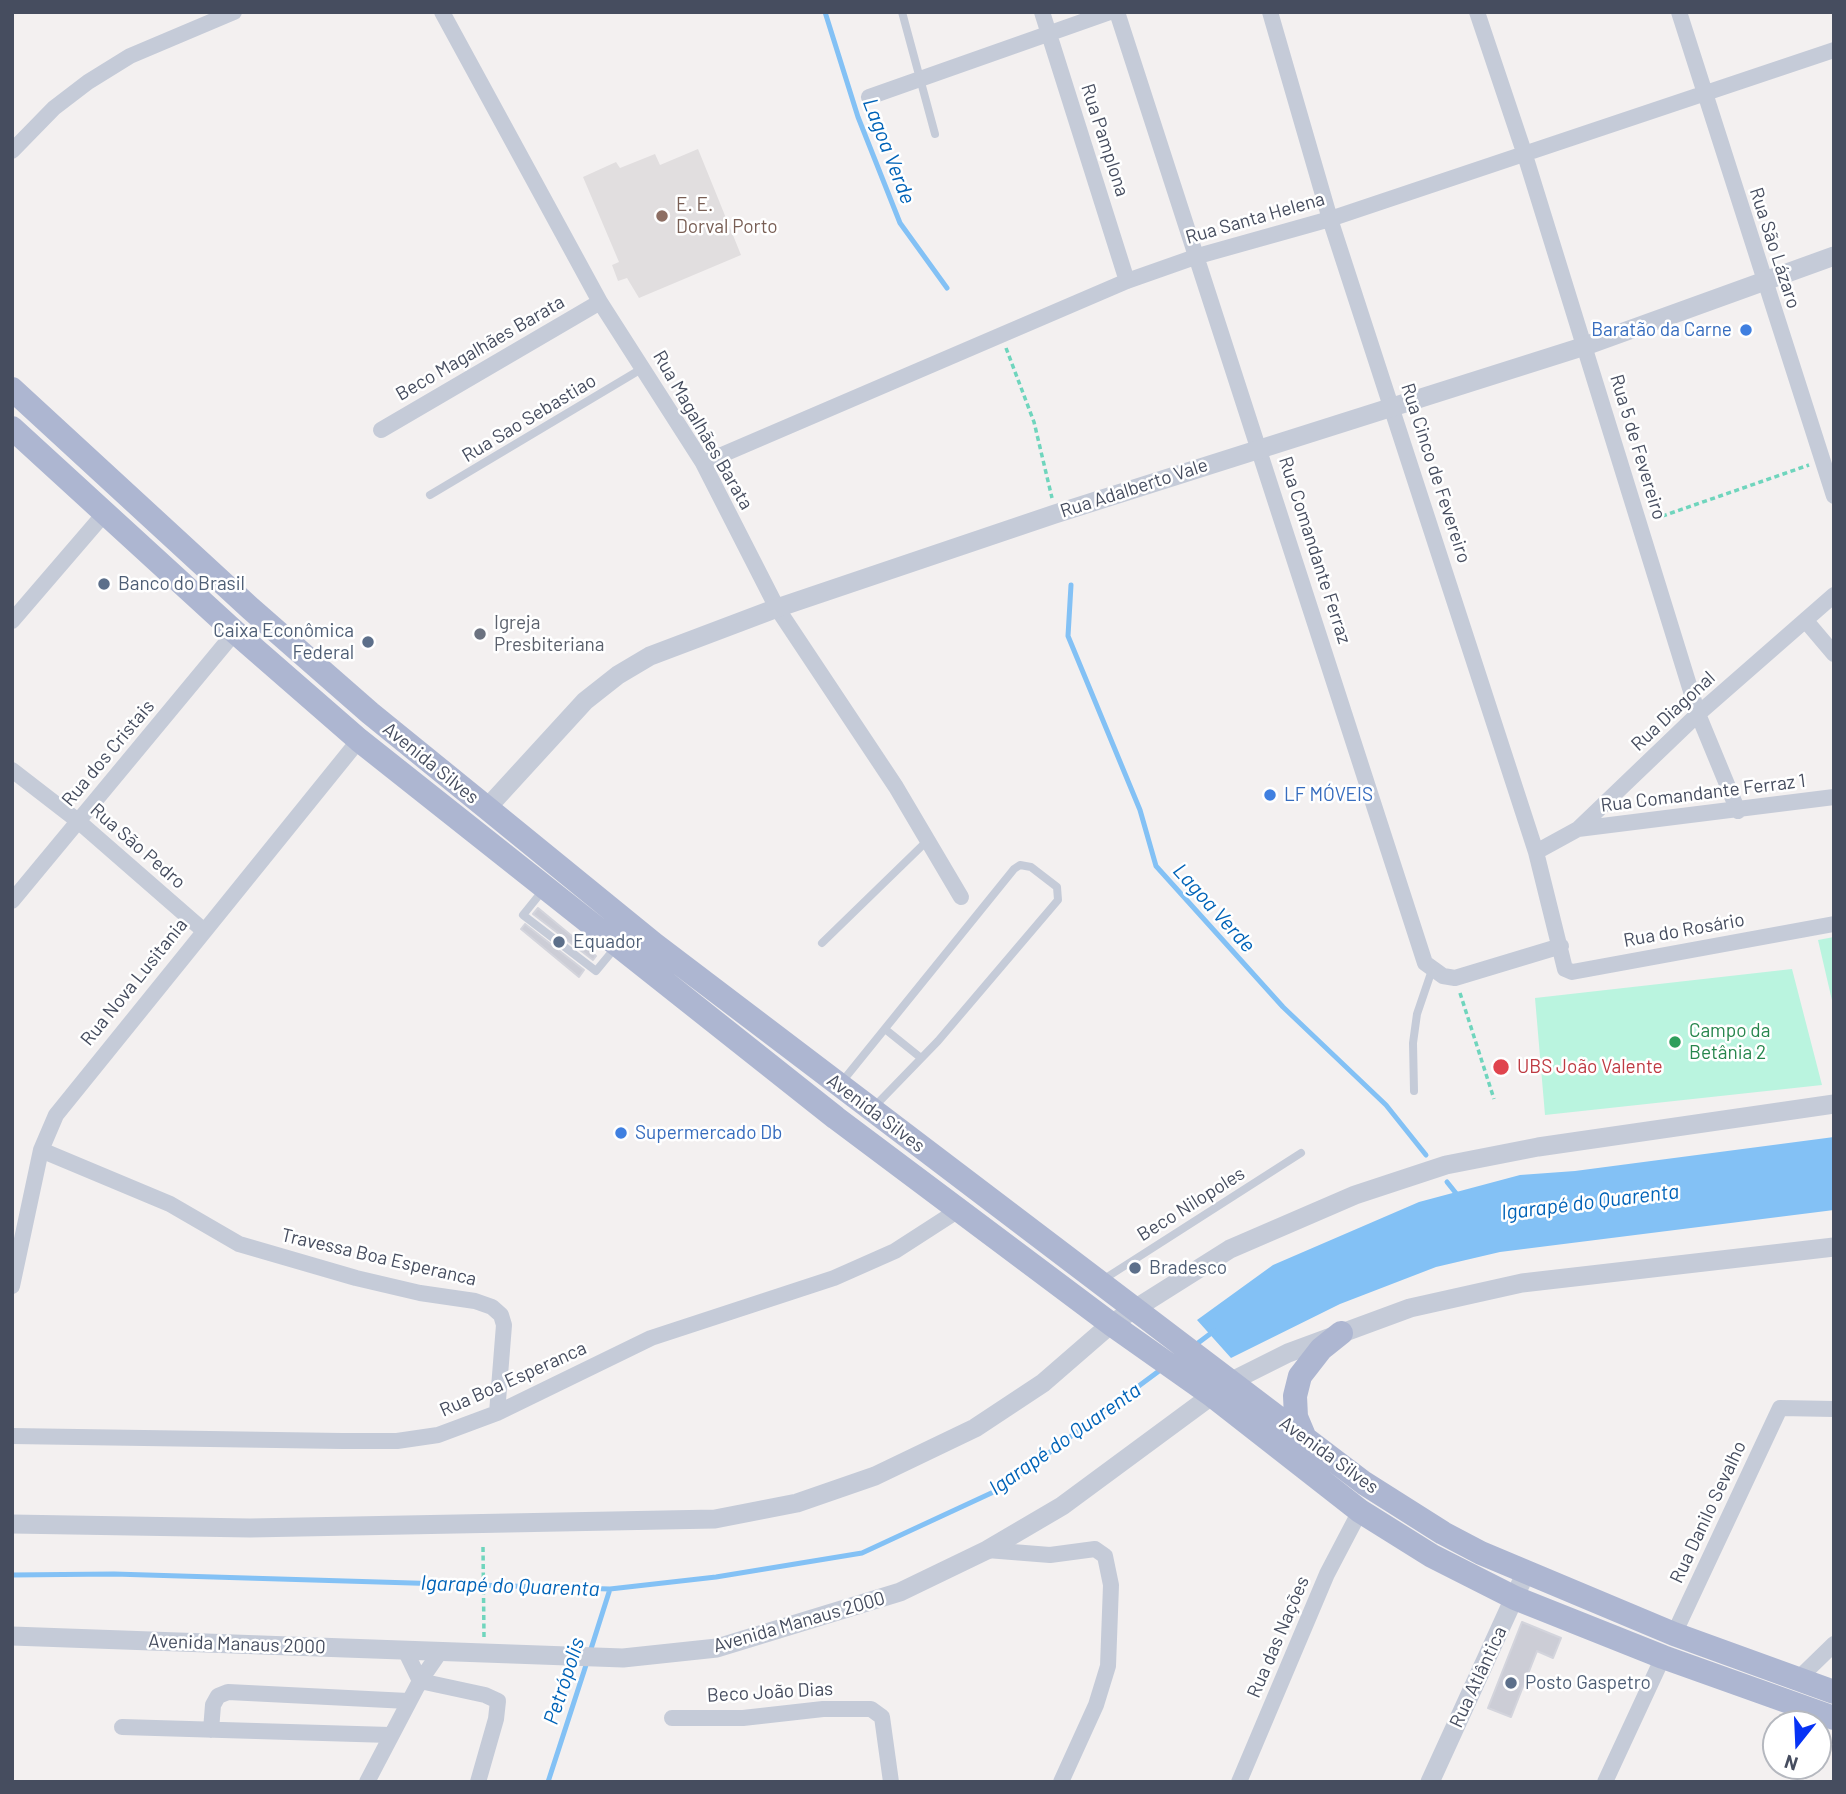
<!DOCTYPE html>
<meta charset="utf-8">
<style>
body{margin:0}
#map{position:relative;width:1846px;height:1794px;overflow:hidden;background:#f3f0f0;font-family:Barlow,sans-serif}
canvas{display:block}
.frame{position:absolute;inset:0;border:14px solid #464d5f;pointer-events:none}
.north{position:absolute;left:1762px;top:1710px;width:70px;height:70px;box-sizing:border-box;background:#fff;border:2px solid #b5b8bf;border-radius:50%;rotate:198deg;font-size:19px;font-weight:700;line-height:28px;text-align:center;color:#464d5f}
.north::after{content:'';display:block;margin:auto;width:24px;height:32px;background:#0733f5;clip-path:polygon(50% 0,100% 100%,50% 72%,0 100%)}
</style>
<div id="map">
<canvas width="1846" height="1794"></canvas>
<div class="frame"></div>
<div class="north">N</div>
</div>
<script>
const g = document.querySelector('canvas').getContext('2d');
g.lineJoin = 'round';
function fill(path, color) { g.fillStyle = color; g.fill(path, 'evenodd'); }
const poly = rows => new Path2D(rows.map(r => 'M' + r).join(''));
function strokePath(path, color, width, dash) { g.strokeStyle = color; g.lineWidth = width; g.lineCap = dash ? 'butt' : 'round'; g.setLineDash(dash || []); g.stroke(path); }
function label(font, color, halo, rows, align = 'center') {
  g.font = font + ' Barlow,sans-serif'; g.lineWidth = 5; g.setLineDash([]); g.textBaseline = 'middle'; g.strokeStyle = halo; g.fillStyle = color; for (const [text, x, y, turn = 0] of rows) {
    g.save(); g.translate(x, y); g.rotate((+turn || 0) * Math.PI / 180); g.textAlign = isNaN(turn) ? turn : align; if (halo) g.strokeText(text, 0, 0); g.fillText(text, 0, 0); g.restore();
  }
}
const education = poly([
 [698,149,741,255,639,298,627,278,618,281,612,265,619,262,583,177,616,162,620,168,655,154,660,165]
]);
const green = poly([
 [1834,937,1834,1009,1818,940],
 [1792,969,1822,1085,1545,1115,1535,998]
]);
const water = poly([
 [1834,1137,1834,1210,1500,1252,1436,1267,1340,1304,1231,1358,1197,1320,1273,1265,1419,1202,1520,1175,1575,1171]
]);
const stream = poly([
 [825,12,858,117,900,223,947,288],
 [1071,585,1068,636,1140,810,1156,866,1283,1007,1386,1105,1426,1155],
 [1447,1182,1459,1197],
 [1194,1346,1214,1331],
 [12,1575,114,1574,610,1589,716,1577,862,1553,1000,1489,1163,1368],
 [590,1652,610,1589],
 [548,1782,587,1662]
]);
const building = poly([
 [538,908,596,956,593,960,533,914,538,908],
 [525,924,584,970,579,977,521,929,525,924],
 [1522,1622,1561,1638,1553,1658,1537,1651,1511,1717,1488,1708,1522,1622]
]);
const path = poly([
 [1006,348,1034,422,1052,498],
 [1654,519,1809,465],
 [1460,993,1494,1099],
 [483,1547,484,1637]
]);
const service = poly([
 [902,12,935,134],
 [430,495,643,368],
 [544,889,523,915,596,971,615,948],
 [822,943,928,840],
 [885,1029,921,1058],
 [841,1083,1014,869,1020,865,1031,867,1057,887,1058,900,938,1041,874,1107],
 [1414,1091,1413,1043,1417,1014,1432,970],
 [1101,1281,1301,1153]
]);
const minor = poly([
 [442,12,600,302,703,463,777,608,896,787,961,897],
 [1042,12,1127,281],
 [1117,12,1425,963,1443,976,1455,978,1561,946],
 [1270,12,1330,219,1536,852,1565,969,1572,972,1834,924],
 [1477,12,1524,152,1698,714,1738,811],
 [1679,12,1834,496],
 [869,97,1110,12],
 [12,151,54,108,88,82,130,56,234,12],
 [381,430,600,302],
 [703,463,1127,281,1198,256,1330,219,1834,50],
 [12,621,104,514],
 [1806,621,1834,654],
 [12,770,78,821,203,930],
 [1578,829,1834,797],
 [1536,852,1578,829,1698,714,1834,595],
 [12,901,235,632],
 [41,1150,170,1204,239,1244,356,1278,420,1293,475,1301,492,1307,501,1315,504,1325,497,1413],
 [12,1286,41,1150,56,1115,359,740],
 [12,1436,342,1441,397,1441,438,1435,497,1413,651,1338,834,1278,895,1251,957,1211],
 [987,1550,1050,1555,1095,1549,1105,1556,1111,1585,1108,1666,1096,1705,1061,1782],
 [1674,1634,1780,1408,1834,1409],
 [405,1650,420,1681],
 [1798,1679,1834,1644],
 [420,1681,485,1695,498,1701,496,1719,478,1782],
 [672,1718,743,1718,823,1709,871,1709,882,1717,891,1782],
 [122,1727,390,1735],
 [211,1730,213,1705,218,1696,228,1692,408,1701],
 [367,1782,420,1681,440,1652],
 [1239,1782,1327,1574,1360,1511],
 [1605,1782,1663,1657]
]);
const tertiary = poly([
 [487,808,585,701,618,675,650,656,777,608,1055,514,1585,346,1834,256],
 [12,1524,250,1528,715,1519,797,1503,875,1476,975,1428,1043,1383,1111,1324,1230,1249,1355,1195,1446,1165,1538,1147,1834,1104],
 [12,1636,623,1658,717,1648,900,1592,987,1550,1062,1506,1230,1382,1288,1353,1410,1308,1522,1283,1834,1247],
 [1430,1782,1526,1572]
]);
const primary = poly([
 [12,389,250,608,370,713,487,808,654,944,1364,1483,1443,1533,1481,1553,1674,1634,1834,1692],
 [12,428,235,632,359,740,836,1118,1111,1324,1213,1396,1360,1511,1432,1556,1515,1598,1663,1657,1834,1718],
 [1304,1436,1296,1417,1295,1396,1300,1376,1321,1349,1341,1333]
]);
const markers = [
 [662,216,7,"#8d6e63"],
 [1746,330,7,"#3f7fe0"],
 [104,584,7,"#5c6f8a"],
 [480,634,7,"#6b7280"],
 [368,642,7,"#5c6f8a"],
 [1270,795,7,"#3f7fe0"],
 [559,942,7,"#5c6f8a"],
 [1675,1042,7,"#2e9e5b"],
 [1501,1067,9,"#e0444e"],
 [621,1133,7,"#3f7fe0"],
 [1135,1268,7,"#5c6f8a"],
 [1511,1683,7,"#5c6f8a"]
];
const streetNames = [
 ["Rua Pamplona",1105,140,72],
 ["Rua Santa Helena",1255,218,-16],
 ["Rua São Lázaro",1775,248,72],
 ["Beco Magalhães Barata",480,348,-30],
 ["Rua Sao Sebastiao",529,418,-31],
 ["Rua Magalhães Barata",703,430,60],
 ["Rua 5 de Fevereiro",1638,447,73],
 ["Rua Cinco de Fevereiro",1436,473,72],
 ["Rua Adalberto Vale",1134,488,-18],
 ["Rua Comandante Ferraz",1315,550,72],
 ["Rua Diagonal",1673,711,-43],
 ["Rua dos Cristais",108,753,-50],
 ["Avenida Silves",431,763,39],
 ["Rua Comandante Ferraz 1",1703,793,-7],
 ["Rua São Pedro",138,846,41],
 ["Rua do Rosário",1684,930,-10],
 ["Rua Nova Lusitania",134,982,-51],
 ["Avenida Silves",876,1113,37],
 ["Beco Nilopoles",1191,1204,-32],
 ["Travessa Boa Esperanca",379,1257,13],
 ["Rua Boa Esperanca",513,1379,-24],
 ["Avenida Silves",1329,1455,36],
 ["Rua Danilo Sevalho",1708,1512,-65],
 ["Avenida Manaus 2000",799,1622,-16],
 ["Rua das Nações",1278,1637,-67],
 ["Avenida Manaus 2000",237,1644,2],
 ["Rua Atlântica",1478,1677,-65],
 ["Beco João Dias",770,1692,-3]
];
const educationNames = [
 ["E. E.",676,205],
 ["Dorval Porto",676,227]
];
const shopNames = [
 ["Baratão da Carne",1732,330,"right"],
 ["LF MÓVEIS",1284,795],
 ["Supermercado Db",635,1133]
];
const serviceNames = [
 ["Banco do Brasil",118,584],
 ["Caixa Econômica",354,631,"right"],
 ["Federal",354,653,"right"],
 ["Equador",573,942],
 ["Bradesco",1149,1268],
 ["Posto Gaspetro",1525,1683]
];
const worshipNames = [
 ["Igreja",494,623],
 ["Presbiteriana",494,645]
];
const leisureNames = [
 ["Campo da",1689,1031],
 ["Betânia 2",1689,1053]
];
const healthNames = [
 ["UBS João Valente",1517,1067]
];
const waterNames = [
 ["Lagoa Verde",889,151,69],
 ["Lagoa Verde",1214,908,48],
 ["Igarapé do Quarenta",1590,1202,-7],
 ["Igarapé do Quarenta",1065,1439,-35],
 ["Igarapé do Quarenta",510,1586,2],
 ["Petrópolis",564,1681,-72]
];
fill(education, '#e1dedf');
fill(green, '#baf4df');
fill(water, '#83c1f5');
strokePath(stream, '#83c1f5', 5);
fill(building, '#cccdd6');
strokePath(building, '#d3d4dc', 2);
strokePath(path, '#6fd5bd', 3.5, [5, 3.5]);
strokePath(service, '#c5cbd8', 8);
strokePath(minor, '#c5cbd8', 16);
strokePath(tertiary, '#c5cbd8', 19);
strokePath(primary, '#adb6d1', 24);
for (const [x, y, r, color] of markers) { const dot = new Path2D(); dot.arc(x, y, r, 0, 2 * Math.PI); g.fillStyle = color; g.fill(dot); strokePath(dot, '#fff', 2.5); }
label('19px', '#464d5f', '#fff', streetNames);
label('19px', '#785e54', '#fff', educationNames, 'left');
label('19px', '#366cbe', '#fff', shopNames, 'left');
label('19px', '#4e5e75', '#fff', serviceNames, 'left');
label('19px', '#5b616d', '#fff', worshipNames, 'left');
label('19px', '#27864d', '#fff', leisureNames, 'left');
label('19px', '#be3a42', '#fff', healthNames, 'left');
label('italic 21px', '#0063b8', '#fff', waterNames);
</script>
